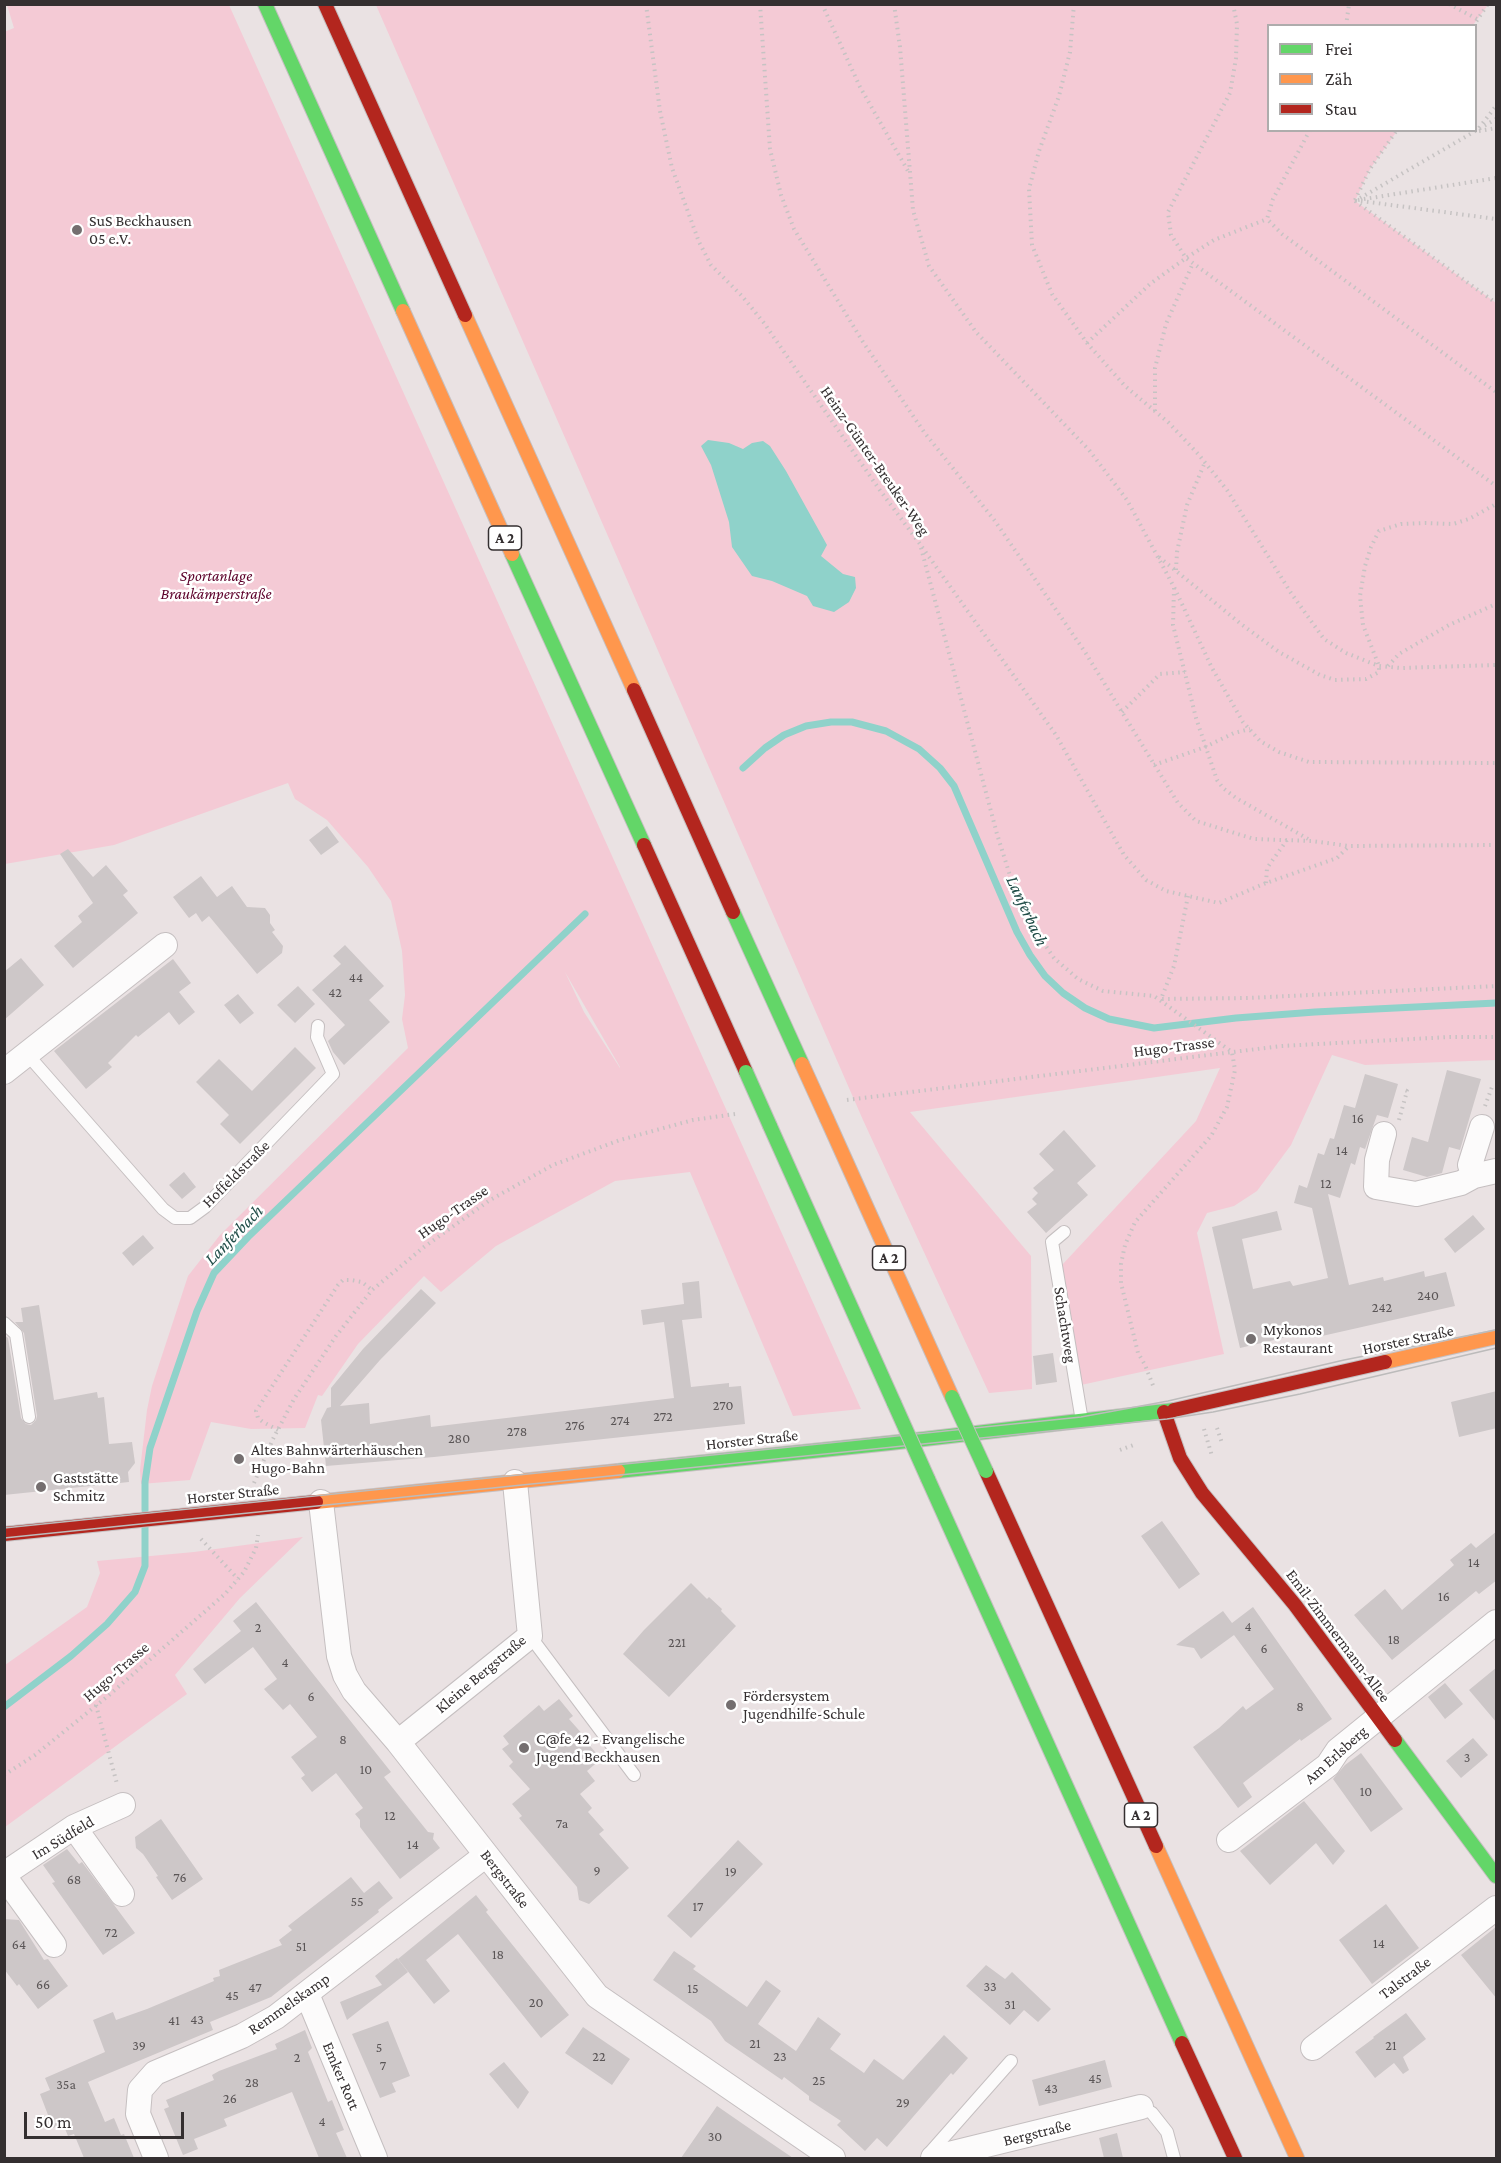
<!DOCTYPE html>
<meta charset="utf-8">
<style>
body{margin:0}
#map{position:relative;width:1501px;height:2163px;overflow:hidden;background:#eae2e3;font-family:"Crimson Pro",serif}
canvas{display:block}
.frame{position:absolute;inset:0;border:6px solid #342f30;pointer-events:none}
.legend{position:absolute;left:1267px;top:24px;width:210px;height:108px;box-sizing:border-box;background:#fff;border:2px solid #aeacac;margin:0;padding:8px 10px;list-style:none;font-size:18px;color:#342f30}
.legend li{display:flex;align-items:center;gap:12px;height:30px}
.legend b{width:30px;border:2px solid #aeacac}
.scale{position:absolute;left:24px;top:2112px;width:160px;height:27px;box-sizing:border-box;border:3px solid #342f30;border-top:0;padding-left:8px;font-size:18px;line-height:21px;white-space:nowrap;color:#342f30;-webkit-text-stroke:4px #fff;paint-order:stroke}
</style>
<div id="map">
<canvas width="1501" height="2163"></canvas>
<div class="frame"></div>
<ul class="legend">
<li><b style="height:8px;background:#63d668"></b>Frei</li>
<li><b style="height:8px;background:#ff974d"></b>Zäh</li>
<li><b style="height:8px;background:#b3261e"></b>Stau</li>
</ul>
<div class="scale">50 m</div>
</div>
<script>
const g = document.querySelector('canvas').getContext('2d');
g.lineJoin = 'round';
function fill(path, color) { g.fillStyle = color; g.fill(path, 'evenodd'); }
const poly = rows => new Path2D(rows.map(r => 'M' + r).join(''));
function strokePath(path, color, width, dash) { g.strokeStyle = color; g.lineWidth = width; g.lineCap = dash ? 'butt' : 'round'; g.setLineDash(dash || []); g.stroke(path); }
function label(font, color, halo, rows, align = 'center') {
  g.font = font + ' "Crimson Pro",serif'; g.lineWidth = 5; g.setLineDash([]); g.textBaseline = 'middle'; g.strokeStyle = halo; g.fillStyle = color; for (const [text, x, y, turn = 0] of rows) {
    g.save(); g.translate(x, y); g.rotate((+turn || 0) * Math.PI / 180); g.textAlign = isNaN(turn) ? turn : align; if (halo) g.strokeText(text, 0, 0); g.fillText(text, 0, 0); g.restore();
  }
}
const green = poly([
 [7,5,229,5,861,1409,793,1416,690,1172,615,1181,496,1246,441,1292,424,1276,358,1344,322,1396,318,1395,305,1428,251,1429,211,1422,190,1480,141,1484,140,1470,147,1410,152,1386,188,1276,220,1235,408,1048,402,1019,405,995,402,951,391,901,368,867,327,820,295,799,288,783,114,845,5,864,4,32,14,28],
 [565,972,620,1067,620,1068,584,1012],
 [376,5,1488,5,1473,25,1268,26,1268,130,1397,131,1370,169,1355,201,1496,303,1496,1060,1365,1065,1332,1055,1291,1145,1257,1191,1234,1206,1207,1213,1197,1233,1224,1354,1081,1385,1062,1265,1196,1121,1220,1068,910,1112,1031,1256,1032,1389,989,1393,863,1120],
 [303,1537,240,1598,175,1675,187,1694,5,1827,5,1665,87,1607,100,1573,97,1561,194,1552]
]);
const water = poly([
 [708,440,729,443,743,449,752,443,763,441,770,446,786,471,827,545,821,556,843,574,855,577,856,588,849,602,834,612,813,606,807,596,772,581,752,576,732,547,729,522,711,465,701,446]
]);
const stream = poly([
 [743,768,765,748,784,735,806,726,831,722,852,722,886,731,919,749,940,768,954,786,1017,932,1030,955,1045,976,1063,993,1085,1008,1109,1019,1154,1028,1236,1018,1315,1012,1496,1003],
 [145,1510,145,1482,150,1448,197,1311,214,1273,248,1237,585,914],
 [4,1707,71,1656,107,1624,135,1592,145,1566,145,1527]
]);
const building = poly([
 [327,826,339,842,321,855,309,840],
 [68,849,93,877,106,865,128,891,123,895,138,913,73,968,54,946,82,922,78,916,93,903,60,854],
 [201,876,217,897,232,886,247,907,265,908,270,915,270,923,275,930,272,932,283,946,282,953,257,974,209,916,202,922,196,913,189,918,173,897],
 [345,945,384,986,369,1000,390,1022,344,1065,333,1052,328,1041,345,1025,312,990,341,964,333,956],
 [21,958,44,985,4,1020,4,972],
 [173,959,191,983,179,992,195,1012,179,1025,169,1012,138,1037,136,1035,108,1063,112,1067,86,1089,54,1051],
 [298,986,315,1004,295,1023,277,1005],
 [238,994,254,1013,240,1024,224,1005],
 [295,1047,316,1068,240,1144,220,1124,229,1115,196,1082,219,1059,252,1091],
 [1447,1070,1481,1079,1460,1150,1449,1147,1442,1173,1427,1177,1403,1170,1412,1137,1428,1142],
 [1365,1074,1398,1084,1388,1118,1377,1115,1365,1149,1360,1147,1355,1165,1351,1163,1340,1198,1328,1194,1349,1285,1383,1277,1384,1281,1424,1271,1425,1277,1446,1272,1455,1306,1322,1336,1321,1332,1305,1335,1304,1333,1240,1348,1212,1227,1277,1211,1282,1230,1242,1239,1253,1289,1290,1281,1293,1286,1328,1278,1312,1208,1294,1203,1299,1185,1307,1188,1318,1153,1324,1155,1330,1138,1334,1139,1344,1105,1355,1108],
 [1064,1130,1096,1166,1077,1183,1088,1195,1046,1233,1027,1212,1037,1204,1032,1199,1038,1193,1033,1188,1054,1170,1039,1154],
 [184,1172,196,1187,182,1199,169,1185],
 [1473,1215,1485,1229,1455,1253,1444,1239],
 [143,1235,154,1248,133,1266,122,1253],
 [699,1281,702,1318,682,1320,691,1387,729,1383,729,1387,741,1386,745,1424,434,1457,326,1466,321,1420,327,1408,331,1407,331,1388,363,1349,421,1289,436,1303,380,1360,340,1406,369,1403,370,1424,430,1415,431,1427,674,1398,664,1322,643,1325,641,1310,684,1304,682,1283],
 [39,1305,54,1400,97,1392,98,1398,104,1397,109,1444,132,1442,135,1463,128,1472,129,1482,4,1495,4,1335,8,1338,21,1418,26,1424,31,1425,36,1420,37,1416,24,1333,15,1322,23,1322,21,1308],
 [1053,1353,1057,1382,1036,1385,1033,1356],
 [1497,1391,1497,1428,1459,1437,1451,1402],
 [1162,1521,1200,1574,1179,1589,1141,1536],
 [1497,1531,1497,1580,1479,1594,1476,1591,1392,1660,1354,1615,1385,1589,1402,1610,1454,1565,1450,1560,1471,1543,1476,1548],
 [691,1583,707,1599,709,1597,722,1609,721,1611,736,1626,669,1697,623,1654,644,1630],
 [256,1602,391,1772,384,1777,428,1832,434,1833,433,1839,440,1848,400,1879,360,1827,360,1820,355,1814,363,1808,336,1773,312,1792,301,1778,305,1775,291,1757,317,1737,290,1704,283,1710,264,1689,277,1679,253,1647,205,1684,193,1669,241,1631,233,1621],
 [1253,1607,1332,1719,1301,1741,1300,1739,1243,1783,1252,1797,1238,1808,1193,1747,1219,1728,1243,1706,1246,1710,1274,1689,1234,1635,1201,1659,1194,1648,1176,1645,1223,1611,1232,1623],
 [1497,1667,1497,1723,1469,1690],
 [1445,1683,1463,1704,1445,1719,1428,1697],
 [559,1699,573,1716,569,1719,592,1745,590,1746,601,1759,587,1771,595,1781,580,1794,592,1808,588,1812,604,1830,599,1834,629,1868,589,1904,579,1900,577,1887,519,1818,522,1816,512,1804,530,1789,509,1766,513,1762,502,1749,509,1744,503,1736,539,1705,544,1711],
 [1473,1738,1488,1755,1461,1778,1446,1761],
 [1361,1753,1403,1809,1371,1832,1333,1779,1345,1765],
 [1304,1801,1345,1851,1333,1865,1316,1843,1270,1885,1240,1851],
 [161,1819,203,1879,172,1900,156,1877,158,1876,143,1854,136,1848,135,1837],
 [738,1840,763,1864,691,1938,667,1916],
 [67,1849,79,1864,82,1862,135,1933,103,1955,52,1883,55,1882,43,1865],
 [351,1877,364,1893,379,1881,393,1898,378,1910,379,1912,271,1997,210,2022,213,2030,88,2082,105,2122,114,2118,121,2135,124,2134,134,2158,84,2158,74,2134,68,2136,63,2124,53,2128,40,2094,50,2090,45,2078,105,2052,93,2020,113,2012,116,2020,147,2009,214,1981,213,1978,220,1976,219,1970,282,1945,279,1940,292,1930,288,1926],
 [476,1895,488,1910,486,1912,569,2015,541,2038,458,1934,426,1960,450,1991,434,2004,398,1959],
 [1386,1904,1419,1948,1372,1984,1339,1940],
 [4,1919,19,1920,44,1960,48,1959,68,1986,38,2009,19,1984,17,1986,4,1969],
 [1497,1926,1497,1999,1461,1955],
 [674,1951,696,1966,693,1969,747,2007,766,1980,781,1991,758,2024,796,2051,818,2017,841,2034,830,2049,864,2073,874,2059,903,2080,944,2035,968,2058,953,2075,951,2073,887,2147,877,2138,865,2151,837,2125,841,2121,809,2100,809,2096,784,2077,782,2080,725,2041,711,2021,653,1980],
 [397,1958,408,1972,347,2020,340,2002,382,1985,375,1976],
 [986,1965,1005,1979,1012,1972,1051,2009,1038,2022,1024,2010,1010,2025,966,1986],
 [1406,2013,1426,2039,1403,2057,1409,2070,1403,2074,1394,2063,1375,2078,1355,2052,1374,2038,1373,2037],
 [388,2021,410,2076,392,2083,396,2092,380,2098,352,2034],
 [583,2027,630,2059,612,2085,565,2053],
 [305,2030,312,2048,308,2052,328,2102,332,2100,344,2130,336,2133,347,2158,319,2158,292,2092,224,2119,227,2126,194,2139,198,2149,183,2155,164,2109,169,2107,166,2100,214,2080,212,2075,219,2071,277,2049,275,2044],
 [1105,2060,1112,2087,1039,2106,1032,2080],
 [504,2062,529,2092,518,2109,489,2074],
 [717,2106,743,2124,793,2158,681,2158],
 [1117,2133,1123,2158,1104,2158,1099,2138]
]);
const path = poly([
 [646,4,660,111,672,168,699,242,711,265,742,296,764,323,879,489,920,544,997,834,1012,882,1035,930,1054,958,1078,979,1103,991,1154,996,1232,1052,1235,1070,1227,1107,1211,1136,1135,1222,1125,1245,1121,1264,1121,1283,1138,1353,1145,1365,1154,1388],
 [760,4,770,149,781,195,794,229,863,342,924,432,995,521,1085,652,1178,803,1196,821,1254,839,1312,841,1349,846,1496,845],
 [822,4,860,87,908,171],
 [894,4,900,47,913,210,929,266,976,332,1089,450,1127,500,1174,587,1212,668,1243,722,1260,741,1279,752,1309,762,1496,763],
 [1074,4,1070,52,1059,96,1039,151,1029,189,1032,245,1052,294,1087,343,1125,386,1169,423,1199,455,1227,490,1291,593,1324,639,1346,653,1379,666,1401,668,1496,665],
 [1233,4,1237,24,1236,58,1230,93,1168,212,1171,235,1186,258,1496,486],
 [1449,4,1477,19],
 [1346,26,1349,4],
 [1473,26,1488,4],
 [1479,128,1496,106],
 [1310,130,1273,199,1267,219,1282,234,1496,392],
 [1479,131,1496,128],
 [1355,200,1370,169,1397,130],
 [1358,200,1496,178],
 [1355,201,1496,303],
 [1355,201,1496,119],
 [1361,201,1496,219],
 [1087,343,1150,284,1186,258,1214,240,1267,219],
 [1155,411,1155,368,1166,324,1193,263],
 [922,547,1056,735,1124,855,1146,880,1166,891,1219,903,1266,883,1337,858,1349,846],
 [1159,557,1241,624,1279,652,1320,675,1335,680,1366,679,1379,672,1379,666,1363,625,1360,596,1365,566,1371,547,1379,531,1401,524,1425,523,1453,524,1469,519,1496,504],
 [1176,570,1177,552,1187,505,1205,462],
 [1174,588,1173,625,1196,718,1217,780,1223,788,1236,798,1310,840],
 [1388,666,1399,654,1449,625,1496,604],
 [1122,712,1160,674,1185,672],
 [1154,765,1205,747,1234,733,1250,729],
 [1266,883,1267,868,1287,840],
 [1188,896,1174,966,1161,999,1248,998,1496,986],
 [847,1100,1281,1046,1450,1037,1496,1037],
 [1485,1106,1492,1087],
 [1399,1120,1407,1091,1402,1089],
 [1217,1428,1222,1443],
 [1204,1429,1212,1456],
 [278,1430,263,1422,258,1418,256,1411,338,1285,343,1280,351,1280,362,1282,372,1290],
 [1120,1450,1136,1444],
 [254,1483,273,1439,294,1399,336,1336,372,1290,424,1247,490,1200,553,1165,620,1140,693,1120,735,1114],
 [201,1539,238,1579],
 [96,1705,117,1784],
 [4,1775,35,1755,108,1696,225,1594,244,1572,256,1548,258,1535]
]);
const lane = poly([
 [27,1054,163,1209,175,1218,190,1218,205,1207,333,1074,317,1037,318,1026],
 [1064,1232,1052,1242,1082,1421],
 [4,1323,16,1334,29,1417],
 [530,1636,634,1775],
 [1141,2107,1152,2113,1167,2132,1174,2158],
 [928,2155,1011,2061]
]);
const street = poly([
 [4,1072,165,945],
 [1384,1134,1377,1160,1376,1187,1416,1194,1461,1183,1474,1176,1496,1171],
 [1474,1176,1470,1165,1482,1127],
 [321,1502,339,1656,345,1675,354,1691,398,1742,597,1996,833,2158],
 [398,1742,530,1636,515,1482],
 [74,1827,122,1894],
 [1229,1840,1328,1765,1338,1750,1496,1622],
 [4,1874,74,1827,123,1805],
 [4,1876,54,1945],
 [307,1994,375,2158],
 [1313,2048,1496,1908],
 [156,2158,138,2114,140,2090,155,2073,242,2036,276,2017,486,1855],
 [933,2158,1141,2107]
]);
const fast = poly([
 [265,4,403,311],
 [512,554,644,845],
 [733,912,802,1064],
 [770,1126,894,1403],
 [618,1471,890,1443,1174,1410],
 [928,1479,1182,2043],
 [1395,1740,1496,1876]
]);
const slow = poly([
 [403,311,512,554],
 [465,315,634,690],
 [827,1119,952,1397],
 [1385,1362,1496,1337],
 [316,1502,618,1471],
 [1156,1846,1297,2158]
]);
const jam = poly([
 [325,4,465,315],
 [634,690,733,912],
 [644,845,746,1072],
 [1174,1410,1385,1362],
 [1164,1412,1180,1458,1202,1493,1295,1605,1395,1740],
 [986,1471,1156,1846],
 [4,1534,316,1502],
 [1182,2043,1235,2158]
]);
const tram = poly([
 [4,1528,1081,1417,1168,1401,1344,1360,1496,1330],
 [4,1538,1167,1419,1213,1412,1300,1394,1496,1348]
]);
const fastBridge = poly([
 [746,1072,770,1126],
 [952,1397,986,1471],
 [894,1403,928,1479]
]);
const slowBridge = poly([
 [802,1064,827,1119]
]);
const markers = [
 [77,230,6,"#746e6f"],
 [1251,1339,6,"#746e6f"],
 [239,1459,6,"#746e6f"],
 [41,1487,6,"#746e6f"],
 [731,1705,6,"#746e6f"],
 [524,1748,6,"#746e6f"]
];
const numberNames = [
 ["44",356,978],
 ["42",335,993],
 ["16",1358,1119],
 ["14",1342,1151],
 ["12",1326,1184],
 ["240",1428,1296],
 ["242",1382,1308],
 ["270",723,1406],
 ["272",663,1417],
 ["274",620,1421],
 ["276",575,1426],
 ["278",517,1432],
 ["280",459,1439],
 ["14",1474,1563],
 ["16",1444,1597],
 ["4",1248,1627],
 ["2",258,1628],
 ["18",1394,1640],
 ["221",677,1643],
 ["6",1264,1649],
 ["4",285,1663],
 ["6",311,1697],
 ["8",1300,1707],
 ["8",343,1740],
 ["3",1467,1758],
 ["10",366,1770],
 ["10",1366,1792],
 ["12",390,1816],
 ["7a",562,1824],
 ["14",413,1845],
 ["9",597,1871],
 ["19",731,1872],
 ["76",180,1878],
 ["68",74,1880],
 ["55",357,1902],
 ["17",698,1907],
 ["72",111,1933],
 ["14",1379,1944],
 ["64",19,1945],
 ["51",301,1947],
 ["18",498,1955],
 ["66",43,1985],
 ["33",990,1987],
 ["47",255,1988],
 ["15",693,1989],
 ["45",232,1996],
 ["20",536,2003],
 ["31",1010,2005],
 ["43",197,2020],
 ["41",174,2021],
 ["21",755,2044],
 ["39",139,2046],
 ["21",1391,2046],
 ["5",379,2048],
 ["22",599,2057],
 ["23",780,2057],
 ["2",297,2058],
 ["7",383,2066],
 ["45",1095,2079],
 ["25",819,2081],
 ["28",252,2083],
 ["35a",66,2085],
 ["43",1051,2089],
 ["26",230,2099],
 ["29",903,2103],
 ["4",322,2122],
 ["30",715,2137]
];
const shields = [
 [505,538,33],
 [889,1258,33],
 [1141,1815,33]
];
const shieldNames = [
 ["A 2",505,538],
 ["A 2",889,1258],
 ["A 2",1141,1815]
];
const poiNames = [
 ["SuS Beckhausen",89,221],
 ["05 e.V.",89,239],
 ["Mykonos",1263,1330],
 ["Restaurant",1263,1348],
 ["Altes Bahnwärterhäuschen",251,1450],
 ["Hugo-Bahn",251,1468],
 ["Gaststätte",53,1478],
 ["Schmitz",53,1496],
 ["Fördersystem",743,1696],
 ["Jugendhilfe-Schule",743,1714],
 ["C@fe 42 - Evangelische",536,1739],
 ["Jugend Beckhausen",536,1757]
];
const streetNames = [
 ["Heinz-Günter-Breuker-Weg",875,461,55],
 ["Hugo-Trasse",1174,1047,-7],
 ["Hoffeldstraße",236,1174,-45],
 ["Hugo-Trasse",453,1212,-35],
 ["Schachtweg",1065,1325,81],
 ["Horster Straße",1408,1340,-12],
 ["Horster Straße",752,1440,-6],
 ["Horster Straße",233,1494,-6],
 ["Emil-Zimmermann-Allee",1338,1636,53],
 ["Hugo-Trasse",116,1672,-41],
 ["Kleine Bergstraße",481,1674,-40],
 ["Am Erlsberg",1336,1755,-42],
 ["Im Südfeld",63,1838,-31],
 ["Bergstraße",505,1879,52],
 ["Talstraße",1405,1978,-37],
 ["Remmelskamp",289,2004,-35],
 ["Emker Rott",341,2076,67],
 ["Bergstraße",1037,2133,-14]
];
const parkNames = [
 ["Sportanlage",216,576],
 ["Braukämperstraße",216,594]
];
const waterNames = [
 ["Lanferbach",1027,911,65],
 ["Lanferbach",234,1235,-46]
];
fill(green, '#f4cad5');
fill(water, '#8fd2ca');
strokePath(stream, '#8fd2ca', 7);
fill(building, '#cdc7c8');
strokePath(lane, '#c5bfc0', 14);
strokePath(street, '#c5bfc0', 26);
strokePath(fast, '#c5bfc0', 16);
strokePath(slow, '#c5bfc0', 16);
strokePath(jam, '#c5bfc0', 16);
strokePath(path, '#c6c3c3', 4, [1.5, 4.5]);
strokePath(lane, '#fcfbfb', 12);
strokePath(street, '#fcfbfb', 24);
strokePath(fast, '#63d668', 14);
strokePath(slow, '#ff974d', 14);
strokePath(jam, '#b3261e', 14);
strokePath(tram, '#bcbbbb', 1.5);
strokePath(fastBridge, '#c5bfc0', 16, []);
strokePath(slowBridge, '#c5bfc0', 16, []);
strokePath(fastBridge, '#63d668', 14);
strokePath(slowBridge, '#ff974d', 14);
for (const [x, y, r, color] of markers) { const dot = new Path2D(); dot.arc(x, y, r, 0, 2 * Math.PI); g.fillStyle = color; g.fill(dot); strokePath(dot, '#fff', 2); }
label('14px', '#5a5556', null, numberNames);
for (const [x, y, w] of shields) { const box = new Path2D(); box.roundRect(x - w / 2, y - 12, w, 24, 4.5); g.fillStyle = '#fff'; g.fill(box); strokePath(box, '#342f30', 1.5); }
label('bold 15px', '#342f30', null, shieldNames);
label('16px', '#342f30', '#fff', poiNames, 'left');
label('16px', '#342f30', '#fff', streetNames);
label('italic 16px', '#5c002a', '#fff', parkNames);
label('italic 18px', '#224e49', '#fff', waterNames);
</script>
